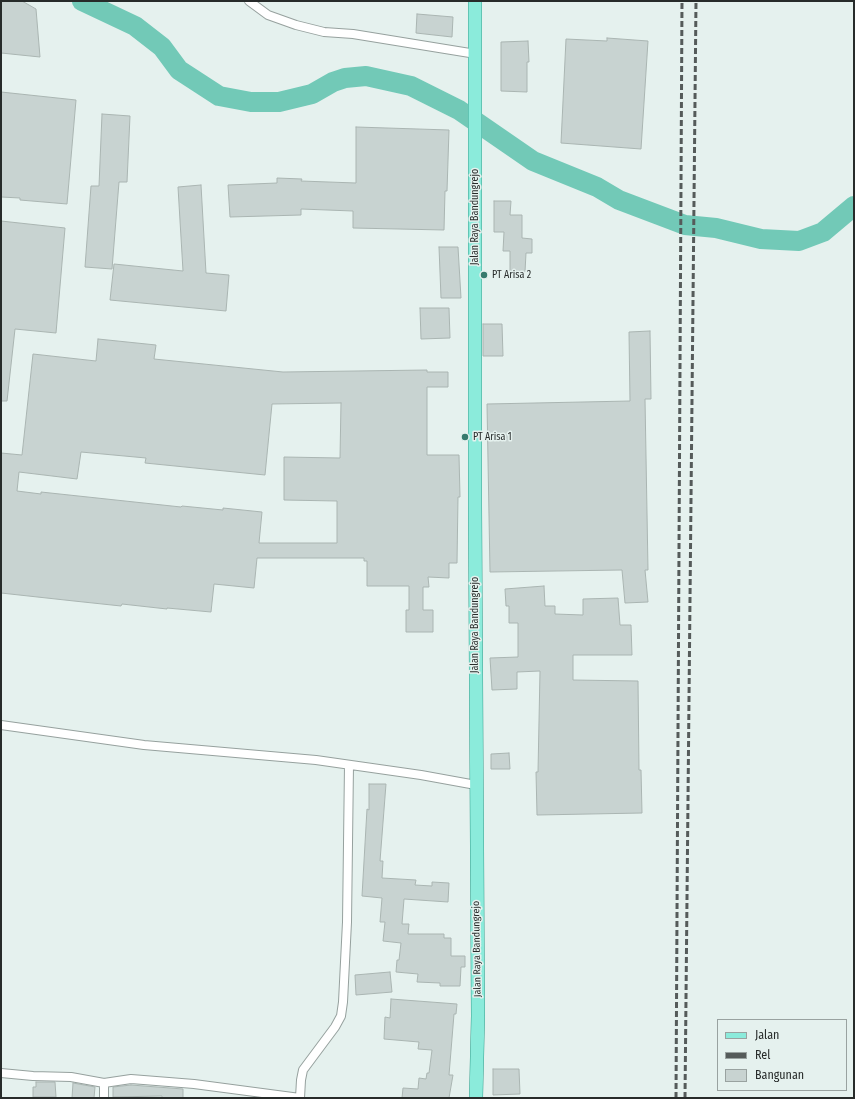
<!DOCTYPE html>
<style>
body{margin:0}
#map{position:relative;width:855px;height:1099px;overflow:hidden;background:#e5f1ee;font-family:"Fira Sans Condensed",sans-serif}
canvas{display:block}
.frame{position:absolute;inset:0;border:2px solid #272b2a;pointer-events:none}
.legend{position:absolute;left:717px;top:1019px;width:130px;height:72px;box-sizing:border-box;background:#e5f1ee;border:1px solid #99a2a0;margin:0;padding:5px 7px;list-style:none;font-size:12px;color:#272b2a}
.legend li{display:flex;align-items:center;gap:8px;height:20px}
.legend b{width:20px;border:1px solid #99a2a0}
</style>
<div id="map">
<canvas width="855" height="1099"></canvas>
<div class="frame"></div>
<ul class="legend">
<li><b style="height:5px;background:#8bebdb"></b>Jalan</li>
<li><b style="height:5px;background:#555b5a"></b>Rel</li>
<li><b style="height:11px;background:#c8d3d1"></b>Bangunan</li>
</ul>
</div>
<script>
const g = document.querySelector('canvas').getContext('2d');
g.lineJoin = 'round';
const poly = rows => new Path2D(rows.map(r => 'M' + r).join(''));
function strokePath(path, color, width, dash) { g.strokeStyle = color; g.lineWidth = width; g.lineCap = dash ? 'butt' : 'round'; g.setLineDash(dash || []); g.stroke(path); }
function fill(path, color) { g.fillStyle = color; g.fill(path, 'evenodd'); }
function label(font, color, halo, rows, align = 'center') {
  g.font = font + ' "Fira Sans Condensed",sans-serif'; g.lineWidth = 3; g.setLineDash([]); g.textBaseline = 'middle'; g.strokeStyle = halo; g.fillStyle = color; for (const [text, x, y, turn = 0] of rows) {
    g.save(); g.translate(x, y); g.rotate((+turn || 0) * Math.PI / 180); g.textAlign = isNaN(turn) ? turn : align; if (halo) g.strokeText(text, 0, 0); g.fillText(text, 0, 0); g.restore();
  }
}
const river = poly([
 [82,1,135,26,162,47,179,70,219,96,251,102,279,102,312,94,333,82,345,78,366,76,411,86,459,110,533,161,597,187,619,200,685,225,716,228,761,239,799,241,823,232,854,206]
]);
const building = poly([
 [1,1,22,1,36,9,40,57,1,53,1,1],
 [417,14,453,17,452,37,416,33,417,14],
 [607,38,648,41,641,149,561,143,566,39,607,41,607,38],
 [528,41,529,62,527,62,527,92,501,91,501,42,528,41],
 [1,92,76,100,67,204,20,200,20,198,1,197,1,92],
 [102,114,130,116,127,182,119,182,112,269,85,267,91,186,99,186,102,114],
 [356,127,449,130,447,191,445,191,444,230,353,228,353,211,301,209,301,215,230,217,228,185,277,183,277,178,302,179,301,181,356,183,356,127],
 [201,185,206,273,229,275,226,311,110,300,114,264,183,271,178,187,201,185],
 [494,201,511,201,510,215,522,215,522,238,532,239,532,253,526,253,525,272,510,271,510,251,503,251,504,232,494,232,494,201],
 [1,221,65,228,56,333,15,329,7,401,1,401,1,221],
 [439,247,458,247,461,298,441,298,439,247],
 [420,308,449,308,450,338,421,339,420,308],
 [483,324,502,324,503,356,483,356,483,324],
 [650,331,651,399,645,399,648,570,645,570,648,602,625,603,622,570,490,572,487,404,630,401,629,332,650,331],
 [98,339,156,345,154,359,283,372,427,370,427,372,448,372,448,387,427,387,427,455,459,455,460,497,458,497,457,563,449,563,449,578,428,577,429,587,423,587,423,610,433,610,433,632,406,632,406,610,409,610,409,586,367,586,367,561,364,561,364,558,257,558,254,588,214,584,211,612,167,608,167,609,122,604,121,606,74,601,1,593,1,453,22,455,33,354,96,361,98,339],
 [341,403,340,458,284,457,284,500,337,501,337,543,259,543,262,512,223,508,223,510,182,506,181,507,41,492,41,494,17,491,19,472,77,479,81,452,146,458,145,463,265,475,272,404,341,403],
 [544,586,545,606,555,606,555,614,583,615,583,599,618,598,620,625,631,625,632,655,573,655,573,680,638,681,639,770,641,770,642,813,537,815,536,772,538,772,540,671,517,672,517,689,492,690,490,658,518,657,518,623,509,623,509,606,506,606,505,589,544,586],
 [509,753,510,769,491,769,491,754,509,753],
 [369,784,386,784,380,861,383,861,382,878,416,880,415,885,432,886,432,882,449,883,448,902,404,899,402,924,409,924,408,934,444,934,444,938,451,938,451,956,465,956,465,967,461,967,460,986,440,986,440,983,417,982,418,974,396,972,397,960,399,960,401,943,383,941,385,922,380,922,382,898,362,896,367,809,369,810,369,784],
 [390,972,392,992,356,995,355,975,390,972],
 [391,999,457,1004,456,1014,454,1014,449,1075,453,1075,449,1098,402,1098,403,1088,418,1089,419,1078,426,1079,427,1073,429,1073,432,1050,418,1049,419,1042,384,1039,385,1017,390,1018,391,999],
 [493,1069,519,1069,520,1094,493,1095,493,1069],
 [36,1082,55,1082,56,1097,33,1097,33,1087,36,1087,36,1082],
 [73,1083,95,1087,94,1098,72,1098,73,1083],
 [131,1085,183,1089,183,1098,162,1098,162,1096,113,1097,113,1087,131,1085]
]);
const minor = poly([
 [249,1,268,15,296,25,324,32,353,34,476,54],
 [1,725,144,745,316,760,421,775,476,785],
 [1,1073,33,1076,71,1077,104,1083,131,1079,194,1084,300,1098],
 [104,1098,104,1083],
 [300,1098,301,1080,303,1070,335,1027,341,1016,343,1002,347,922,349,765]
]);
const primary = poly([
 [475,1,475,506,478,1016,476,1098]
]);
const rail = poly([
 [676,1098,682,1],
 [685,1098,696,1]
]);
const markers = [
 [484,275,4,"#377a6d"],
 [465,437,4,"#377a6d"]
];
const streetNames = [
 ["Jalan Raya Bandungrejo",475,217,-90],
 ["Jalan Raya Bandungrejo",475,625,-90],
 ["Jalan Raya Bandungrejo",477,949,-91]
];
const poiNames = [
 ["PT Arisa 2",492,275],
 ["PT Arisa 1",473,437]
];
strokePath(river, '#72c9b7', 20);
fill(building, '#c8d3d1');
strokePath(building, '#aab5b2', 1);
strokePath(minor, '#96a19e', 10);
strokePath(primary, '#369f8d', 14);
strokePath(minor, '#fff', 8);
strokePath(primary, '#8bebdb', 13);
strokePath(rail, '#555b5a', 3, [6, 3]);
for (const [x, y, r, color] of markers) { const dot = new Path2D(); dot.arc(x, y, r, 0, 2 * Math.PI); g.fillStyle = color; g.fill(dot); strokePath(dot, '#e5f1ee', 1.5); }
label('10px', '#272b2a', '#e5f1ee', streetNames);
label('10px', '#272b2a', '#e5f1ee', poiNames, 'left');
</script>
